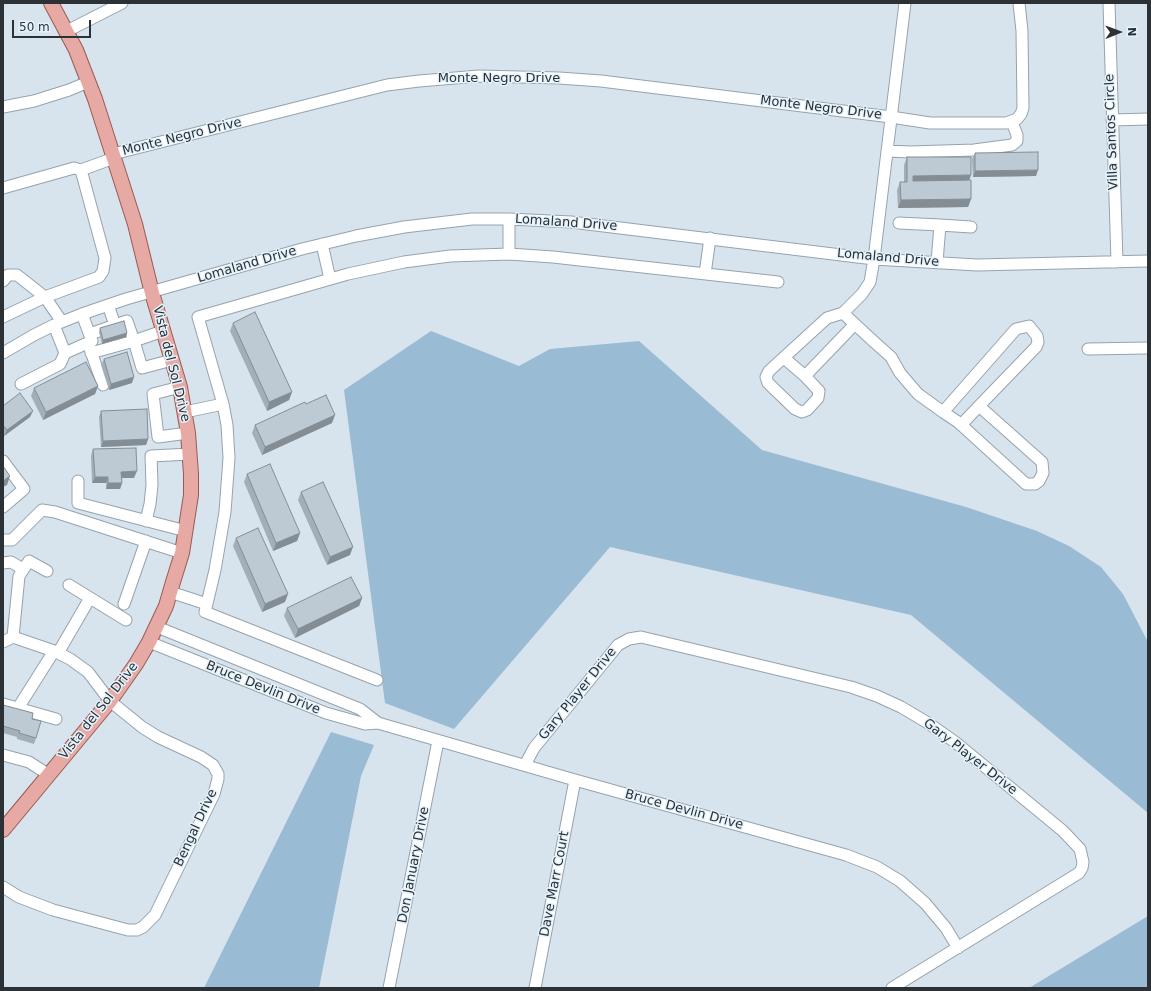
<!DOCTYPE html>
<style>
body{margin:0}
#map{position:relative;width:1151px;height:991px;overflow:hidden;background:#d7e4ee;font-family:"DejaVu Sans",sans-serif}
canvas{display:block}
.frame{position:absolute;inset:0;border:4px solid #2c3135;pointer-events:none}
.north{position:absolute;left:1099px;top:12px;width:40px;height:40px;-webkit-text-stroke:3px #e4f2fc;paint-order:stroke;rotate:89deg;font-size:11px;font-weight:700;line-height:16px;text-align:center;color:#2c3135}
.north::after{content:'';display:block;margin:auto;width:14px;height:18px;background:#2c3135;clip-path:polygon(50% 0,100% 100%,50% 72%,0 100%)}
.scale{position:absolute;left:12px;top:20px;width:79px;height:18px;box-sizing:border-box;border:2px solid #2c3135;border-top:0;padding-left:5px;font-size:12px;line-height:14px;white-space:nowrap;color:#2c3135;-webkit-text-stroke:3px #e4f2fc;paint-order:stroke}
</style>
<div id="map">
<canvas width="1151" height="991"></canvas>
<div class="frame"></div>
<div class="north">N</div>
<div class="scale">50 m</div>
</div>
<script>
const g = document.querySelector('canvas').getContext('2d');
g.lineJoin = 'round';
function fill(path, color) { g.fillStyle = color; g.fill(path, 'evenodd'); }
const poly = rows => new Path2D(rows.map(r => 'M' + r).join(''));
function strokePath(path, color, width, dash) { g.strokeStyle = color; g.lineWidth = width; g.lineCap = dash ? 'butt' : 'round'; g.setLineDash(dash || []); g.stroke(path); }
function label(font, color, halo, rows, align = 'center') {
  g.font = font + ' "DejaVu Sans",sans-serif'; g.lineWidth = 3; g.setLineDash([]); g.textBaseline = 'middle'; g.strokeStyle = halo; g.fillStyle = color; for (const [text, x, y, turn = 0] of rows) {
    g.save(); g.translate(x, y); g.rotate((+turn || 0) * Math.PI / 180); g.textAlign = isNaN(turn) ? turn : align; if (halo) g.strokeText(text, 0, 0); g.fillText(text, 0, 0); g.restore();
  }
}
const green = poly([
 [431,331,519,366,550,349,639,341,762,450,966,507,1037,531,1069,546,1101,567,1123,594,1148,642,1148,813,911,615,610,547,454,729,385,703,344,390],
 [331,732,374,745,361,776,319,988,204,988],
 [1148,916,1148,988,1029,988]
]);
const minor = poly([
 [905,3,874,259,870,282,862,294,843,313,872,340,891,357,900,373,918,394,943,412,958,422,1026,484,1035,484,1039,481,1043,473,1042,462,979,406,1036,347,1038,342,1037,336,1029,326,1016,329,943,412],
 [1109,3,1117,262],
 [67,31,122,3],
 [3,107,34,101,69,90,88,82],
 [1112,120,1148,119],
 [887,151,911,152,974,150,1012,145,1017,141,1017,135,1012,122],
 [113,154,387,85,419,81,479,76,559,78,601,81,891,117,930,123,1006,123,1017,119,1021,114,1023,108,1022,31,1019,3],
 [3,188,74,168,81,170],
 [899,223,940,225],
 [322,244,330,279],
 [509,254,509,219],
 [937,262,940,225,971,227],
 [705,274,710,238],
 [3,281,8,275,17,275,45,297,62,322],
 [108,305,115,325],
 [843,313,827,318,769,371,766,377,768,383,795,409,802,412,807,410,818,398,819,391,805,376,855,324],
 [3,317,45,297,99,277,103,271,105,258,81,170,114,158],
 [54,325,65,353],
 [163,331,134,341,142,368,172,360],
 [90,334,127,321,134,341,91,353],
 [89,346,103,385],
 [1088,349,1148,348],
 [3,353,34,335,54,325,82,314,126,299,302,249,356,236,404,227,472,219,509,219,571,222,874,259,977,265,1148,261],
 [784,358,805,376],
 [21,384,60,364,65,353,92,341,82,314],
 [180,387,153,394,158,437,188,433],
 [185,412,223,404],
 [961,425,979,406],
 [3,461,24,489,3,507],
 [78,481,78,503,186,531],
 [146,521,150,504,152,485,151,456,190,454],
 [3,540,12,540,42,510,55,512,182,553],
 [3,563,11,562,23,569],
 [69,585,126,620],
 [170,592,207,604],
 [124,604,146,541],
 [157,627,360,709,378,723,575,780,846,855,877,867,900,881,925,903,946,928,958,948],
 [13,637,19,576,29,561,47,571],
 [3,642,13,637],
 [149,642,326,713,365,724,378,723],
 [58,653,90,598],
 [377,680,205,612,215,570,225,512,229,458,227,425,223,404,198,317,348,274,404,262,450,256,509,254,553,257,778,282],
 [3,704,56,719],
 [18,708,54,651],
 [3,755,29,762,49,775],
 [525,765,534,748,618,645,629,639,641,637,851,687,877,696,901,707,928,723,955,742,1063,831,1080,849,1083,862,1082,868,1079,873,892,988],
 [3,887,19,897,53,910,128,930,137,930,143,927,155,915,214,794,218,779,218,774,213,765,201,757,158,737,142,727,110,701,88,672,70,659,54,651,13,637],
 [389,988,438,741],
 [535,988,575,780]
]);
const major = poly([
 [3,830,110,701,136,664,149,642,166,606,173,582,182,553,191,495,191,474,188,433,180,387,152,293,135,224,95,99,76,50,51,3]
]);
const wall = poly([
 [975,153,1036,176,973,177,972,159],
 [907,157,969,180,971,199,968,207,898,208,897,190,900,182,904,182,904,165],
 [233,323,292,392,289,400,267,411,230,331],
 [100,328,127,333,126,337,102,344,99,332],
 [104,359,132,383,109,390,101,365],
 [98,386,95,394,43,420,31,396,34,388],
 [306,404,332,423,262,455,252,433,255,425],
 [3,406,30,417,4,436,3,434],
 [101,411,148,439,146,445,101,447,99,417],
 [93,449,134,478,122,478,122,483,120,489,106,489,106,483,92,483,91,456],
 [247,474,300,533,297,541,273,551,244,482],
 [301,492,350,555,327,565,298,500],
 [236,538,285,602,262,612,233,546],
 [362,598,359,606,295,638,284,616,287,608],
 [3,705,32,719,36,738,34,744,17,739,17,737,3,733]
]);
const shadedWall = poly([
 [1038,170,1036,176,973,177,975,171],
 [971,175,968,184,910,184,913,176],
 [971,199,968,207,898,208,901,200],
 [127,333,126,337,102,344,103,340],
 [134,377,132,383,109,390,111,384],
 [98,386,95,394,43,420,46,412],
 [292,392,289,400,267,411,269,402],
 [33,411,30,417,4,436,7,430],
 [335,415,332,423,262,455,265,447],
 [148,439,146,445,101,447,103,441],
 [137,471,134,478,119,478,121,472],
 [10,476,7,485,3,487,3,481],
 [95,477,108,477,106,483,92,483],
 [108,483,122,483,120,489,106,489],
 [300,533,297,541,273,551,276,543],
 [353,547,350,555,327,565,330,557],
 [288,594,285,602,262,612,265,604],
 [362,598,359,606,295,638,298,629]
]);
const building = poly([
 [1038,152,1038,170,975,171,975,153,1038,152],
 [907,157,971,157,971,175,913,176,913,181,971,180,971,199,901,200,900,182,907,182,907,157],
 [255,312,292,392,269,402,233,323,255,312],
 [124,321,127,333,103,340,100,328,124,321],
 [127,352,134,377,111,384,104,359,127,352],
 [86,362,98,386,46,412,34,388,86,362],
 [20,393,33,411,7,430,3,425,3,406,20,393],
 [326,395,335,415,265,447,255,425,305,402,306,404,326,395],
 [147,409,148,439,103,441,101,411,147,409],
 [136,448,137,471,121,472,122,483,108,483,108,477,95,477,93,449,136,448],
 [270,464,300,533,276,543,247,474,270,464],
 [3,466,10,476,3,481,3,466],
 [323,482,353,547,330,557,301,492,323,482],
 [258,528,288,594,265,604,236,538,258,528],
 [351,577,362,598,298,629,287,608,351,577],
 [3,705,33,713,32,719,41,721,36,738,19,733,20,731,3,726,3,705]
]);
const streetNames = [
 ["Monte Negro Drive",499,79],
 ["Monte Negro Drive",821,108,7],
 ["Villa Santos Circle",1112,132,-92],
 ["Monte Negro Drive",182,137,-14],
 ["Lomaland Drive",566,223,4],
 ["Lomaland Drive",888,258,5],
 ["Lomaland Drive",247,265,-16],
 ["Vista del Sol Drive",171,364,76],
 ["Bruce Devlin Drive",263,688,22],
 ["Gary Player Drive",578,694,-51],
 ["Vista del Sol Drive",99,711,-52],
 ["Gary Player Drive",970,757,38],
 ["Bruce Devlin Drive",684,810,15],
 ["Bengal Drive",196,828,-65],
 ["Don January Drive",414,865,-79],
 ["Dave Marr Court",555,884,-79]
];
fill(green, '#99bbd4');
strokePath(minor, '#96a3ac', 13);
strokePath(major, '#9a5a54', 16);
strokePath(minor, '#fff', 11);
strokePath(major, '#e6a9a3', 14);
fill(wall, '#a3aeb6');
fill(shadedWall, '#848d94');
fill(building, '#bdcad4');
strokePath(building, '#848d94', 1);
label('13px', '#2c3135', '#e4f2fc', streetNames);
</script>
